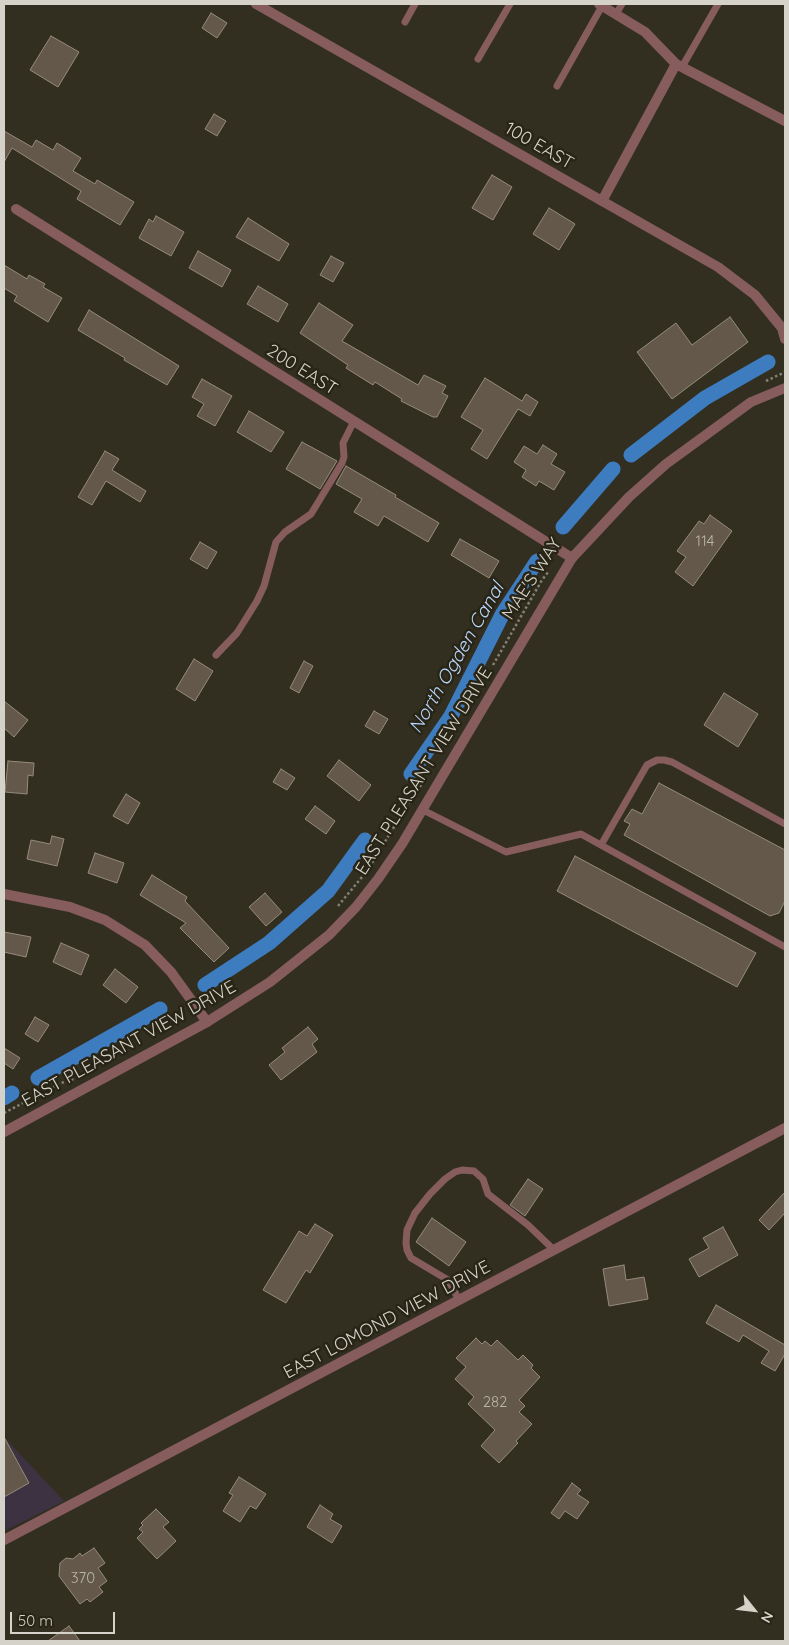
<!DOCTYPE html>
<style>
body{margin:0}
#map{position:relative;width:789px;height:1645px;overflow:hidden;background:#322f20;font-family:Quicksand,sans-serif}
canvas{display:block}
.frame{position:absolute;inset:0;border:5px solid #d4d2c9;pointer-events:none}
.north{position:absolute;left:729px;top:1585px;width:50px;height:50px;-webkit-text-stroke:4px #292516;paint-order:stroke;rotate:119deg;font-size:14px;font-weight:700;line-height:20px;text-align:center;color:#d4d2c9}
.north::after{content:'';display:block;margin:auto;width:18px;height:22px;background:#d4d2c9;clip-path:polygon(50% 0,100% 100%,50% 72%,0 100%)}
.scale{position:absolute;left:10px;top:1612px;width:105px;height:22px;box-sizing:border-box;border:2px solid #d4d2c9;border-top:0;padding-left:6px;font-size:15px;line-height:18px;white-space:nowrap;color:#d4d2c9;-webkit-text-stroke:4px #292516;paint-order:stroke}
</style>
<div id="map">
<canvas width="789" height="1645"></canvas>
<div class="frame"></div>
<div class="north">N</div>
<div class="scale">50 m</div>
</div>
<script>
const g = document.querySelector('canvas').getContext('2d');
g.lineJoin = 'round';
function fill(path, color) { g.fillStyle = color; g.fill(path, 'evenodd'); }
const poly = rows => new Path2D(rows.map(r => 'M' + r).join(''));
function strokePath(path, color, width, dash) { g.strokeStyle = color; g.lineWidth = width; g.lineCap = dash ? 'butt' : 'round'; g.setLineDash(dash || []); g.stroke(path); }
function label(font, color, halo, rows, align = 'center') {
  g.font = font + ' Quicksand,sans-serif'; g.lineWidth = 5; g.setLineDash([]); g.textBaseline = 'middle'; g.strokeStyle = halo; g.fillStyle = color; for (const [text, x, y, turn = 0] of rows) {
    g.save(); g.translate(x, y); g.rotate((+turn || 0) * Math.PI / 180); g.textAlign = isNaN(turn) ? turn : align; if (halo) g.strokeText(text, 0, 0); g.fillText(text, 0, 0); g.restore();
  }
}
const commercial = poly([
 [4,1437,64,1501,4,1531]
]);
const canal = poly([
 [631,455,705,398,768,362],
 [563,527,613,469],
 [411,774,451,716,503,613,537,561],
 [205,985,269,943,328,891,365,840],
 [38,1078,160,1009],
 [4,1098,12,1093]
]);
const building = poly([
 [211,13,227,23,217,38,202,28,211,13],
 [51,36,79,52,58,87,30,70,51,36],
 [214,114,226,121,217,136,205,129,214,114],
 [4,131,32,147,36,140,53,150,57,143,81,158,73,171,95,184,97,180,134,202,120,225,77,199,81,191,12,148,4,162,4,131],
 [492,175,512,187,493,220,472,208,492,175],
 [549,208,575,224,559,250,533,234,549,208],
 [156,216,184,232,171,256,139,238,149,219,153,222,156,216],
 [248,218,289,244,279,261,236,237,248,218],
 [198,251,231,270,222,287,189,268,198,251],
 [331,256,344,263,333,282,320,275,331,256],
 [4,265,27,279,29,275,45,284,43,287,62,298,48,322,14,301,17,296,4,288,4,265],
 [258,286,288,304,278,322,247,304,258,286],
 [319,303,353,325,342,341,418,385,424,375,446,386,442,393,448,396,437,417,433,417,401,401,402,399,375,382,373,385,346,368,348,365,300,333,319,303],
 [89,310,179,366,167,385,124,360,125,358,78,330,89,310],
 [730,317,748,342,672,399,637,352,676,323,692,345,730,317],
 [485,378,522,401,526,394,538,402,530,416,518,409,487,459,471,449,483,430,461,417,485,378],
 [202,379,232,396,215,426,197,416,204,404,192,397,202,379],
 [249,411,284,432,271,452,237,432,249,411],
 [302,442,337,461,320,489,286,469,302,442],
 [543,445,557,454,551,464,565,472,554,490,539,481,536,486,522,477,526,470,514,462,524,446,537,454,543,445],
 [105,451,119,459,112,470,146,491,140,502,106,481,92,505,78,497,105,451],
 [346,466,396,495,395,497,439,523,428,542,384,516,378,526,354,512,362,499,336,484,346,466],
 [710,515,732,531,693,586,675,572,686,557,677,551,699,521,704,524,710,515],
 [460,539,499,561,489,578,451,555,460,539],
 [200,542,217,552,207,569,190,559,200,542],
 [194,659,213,671,195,701,176,689,194,659],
 [304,661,313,666,299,693,290,688,304,661],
 [724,693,758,714,738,747,704,725,724,693],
 [4,701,28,720,14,737,4,728,4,701],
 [374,711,388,719,379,734,365,726,374,711],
 [339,760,371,785,359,801,327,776,339,760],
 [8,761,34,763,33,776,28,775,27,794,5,792,8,761],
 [281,769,295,778,287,790,273,782,281,769],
 [659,783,785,850,785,901,779,913,770,916,624,835,630,824,624,821,632,809,642,814,659,783],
 [126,794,140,803,128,824,113,816,126,794],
 [315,806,335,821,326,834,305,819,315,806],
 [52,836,64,839,57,866,27,859,31,840,50,844,52,836],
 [95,853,124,863,117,883,88,873,95,853],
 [575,856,756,953,737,987,557,891,575,856],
 [152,875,187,897,185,901,229,948,214,962,180,928,186,923,140,895,152,875],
 [265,893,282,912,266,926,249,907,265,893],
 [4,932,31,937,26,957,4,952,4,932],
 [61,943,89,955,81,975,53,962,61,943],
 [115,969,138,987,126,1003,103,985,115,969],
 [35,1017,49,1025,38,1042,25,1034,35,1017],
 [308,1027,318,1039,312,1044,317,1052,281,1080,269,1065,285,1052,282,1048,308,1027],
 [4,1048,20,1058,13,1069,4,1063,4,1048],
 [528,1179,543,1189,525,1216,510,1205,528,1179],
 [785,1192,785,1213,769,1230,759,1220,785,1192],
 [432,1218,466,1242,449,1266,416,1242,432,1218],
 [315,1224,333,1235,310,1273,306,1270,286,1303,263,1290,299,1231,307,1236,315,1224],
 [723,1227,738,1255,699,1277,689,1259,709,1248,703,1238,723,1227],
 [624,1265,626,1280,644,1277,648,1299,609,1306,603,1269,624,1265],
 [716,1305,785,1345,785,1354,775,1371,761,1363,769,1351,743,1335,739,1342,706,1323,716,1305],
 [476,1338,482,1344,485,1341,491,1346,497,1340,518,1360,523,1355,533,1365,531,1368,540,1377,519,1400,525,1406,519,1412,532,1424,516,1441,518,1443,499,1463,481,1446,495,1430,468,1404,474,1397,455,1379,466,1367,456,1358,476,1338],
 [4,1437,29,1483,4,1497,4,1437],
 [239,1477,266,1494,256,1509,250,1506,240,1522,223,1511,233,1495,229,1493,239,1477],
 [572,1483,581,1490,577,1494,589,1502,577,1519,565,1511,559,1519,551,1513,572,1483],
 [320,1505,333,1514,330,1519,342,1526,332,1543,307,1527,320,1505],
 [156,1509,169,1522,163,1527,176,1541,157,1559,137,1538,143,1532,139,1529,143,1525,141,1523,156,1509],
 [94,1548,105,1563,98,1568,107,1581,99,1587,103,1592,90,1602,87,1599,80,1604,59,1576,60,1563,66,1558,73,1559,80,1553,82,1556,94,1548],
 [69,1626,80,1641,48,1641,69,1626]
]);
const path = poly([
 [766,381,785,372],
 [493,665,542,580,549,571],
 [338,906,367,871,408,804,421,785],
 [4,1113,61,1083,74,1079]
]);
const service = poly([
 [616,14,622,4],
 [405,22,415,4],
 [478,59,510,4],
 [682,67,718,4],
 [557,86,602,6],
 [216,655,237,633,257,601,264,586,276,542,285,532,311,514,342,463,344,457,343,443,354,421],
 [423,810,506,852,581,834,785,947],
 [601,845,647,765,657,760,664,760,672,762,785,824],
 [459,1300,448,1280,411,1258,407,1250,406,1243,407,1230,415,1213,430,1194,445,1179,455,1172,462,1170,474,1171,483,1179,488,1194,528,1225,554,1250]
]);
const minor = poly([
 [256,4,718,267,755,295,782,328,785,339],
 [599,4,645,32,676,64,785,121],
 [602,201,676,64],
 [16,209,572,558],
 [4,894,70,907,105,920,145,945,171,972,207,1022],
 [4,1540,785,1128]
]);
const tertiary = poly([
 [4,1132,207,1022,270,982,329,935,356,907,378,879,402,844,572,558,629,497,666,464,751,402,785,388]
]);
const numberNames = [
 ["114",705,541],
 ["282",495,1402],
 ["370",83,1578]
];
const streetNames = [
 ["100 EAST",539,146,30],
 ["200 EAST",302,370,32],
 ["MAE'S WAY",532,579,-57],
 ["EAST PLEASANT VIEW DRIVE",424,771,-58],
 ["EAST PLEASANT VIEW DRIVE",129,1044,-29],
 ["EAST LOMOND VIEW DRIVE",387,1320,-28]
];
const waterNames = [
 ["North Ogden Canal",457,658,-60]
];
fill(commercial, '#3d3241');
strokePath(canal, '#3e7cc0', 15);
fill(building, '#63584a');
strokePath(building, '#968b7b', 1);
strokePath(path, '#838175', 2.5, [2.5, 2.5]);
strokePath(service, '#865c5d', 7);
strokePath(minor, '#865c5d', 10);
strokePath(tertiary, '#865c5d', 10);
label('15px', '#b8b4a9', null, numberNames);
label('18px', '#d4d2c9', '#292516', streetNames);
label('italic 19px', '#b8d7fc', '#292516', waterNames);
</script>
